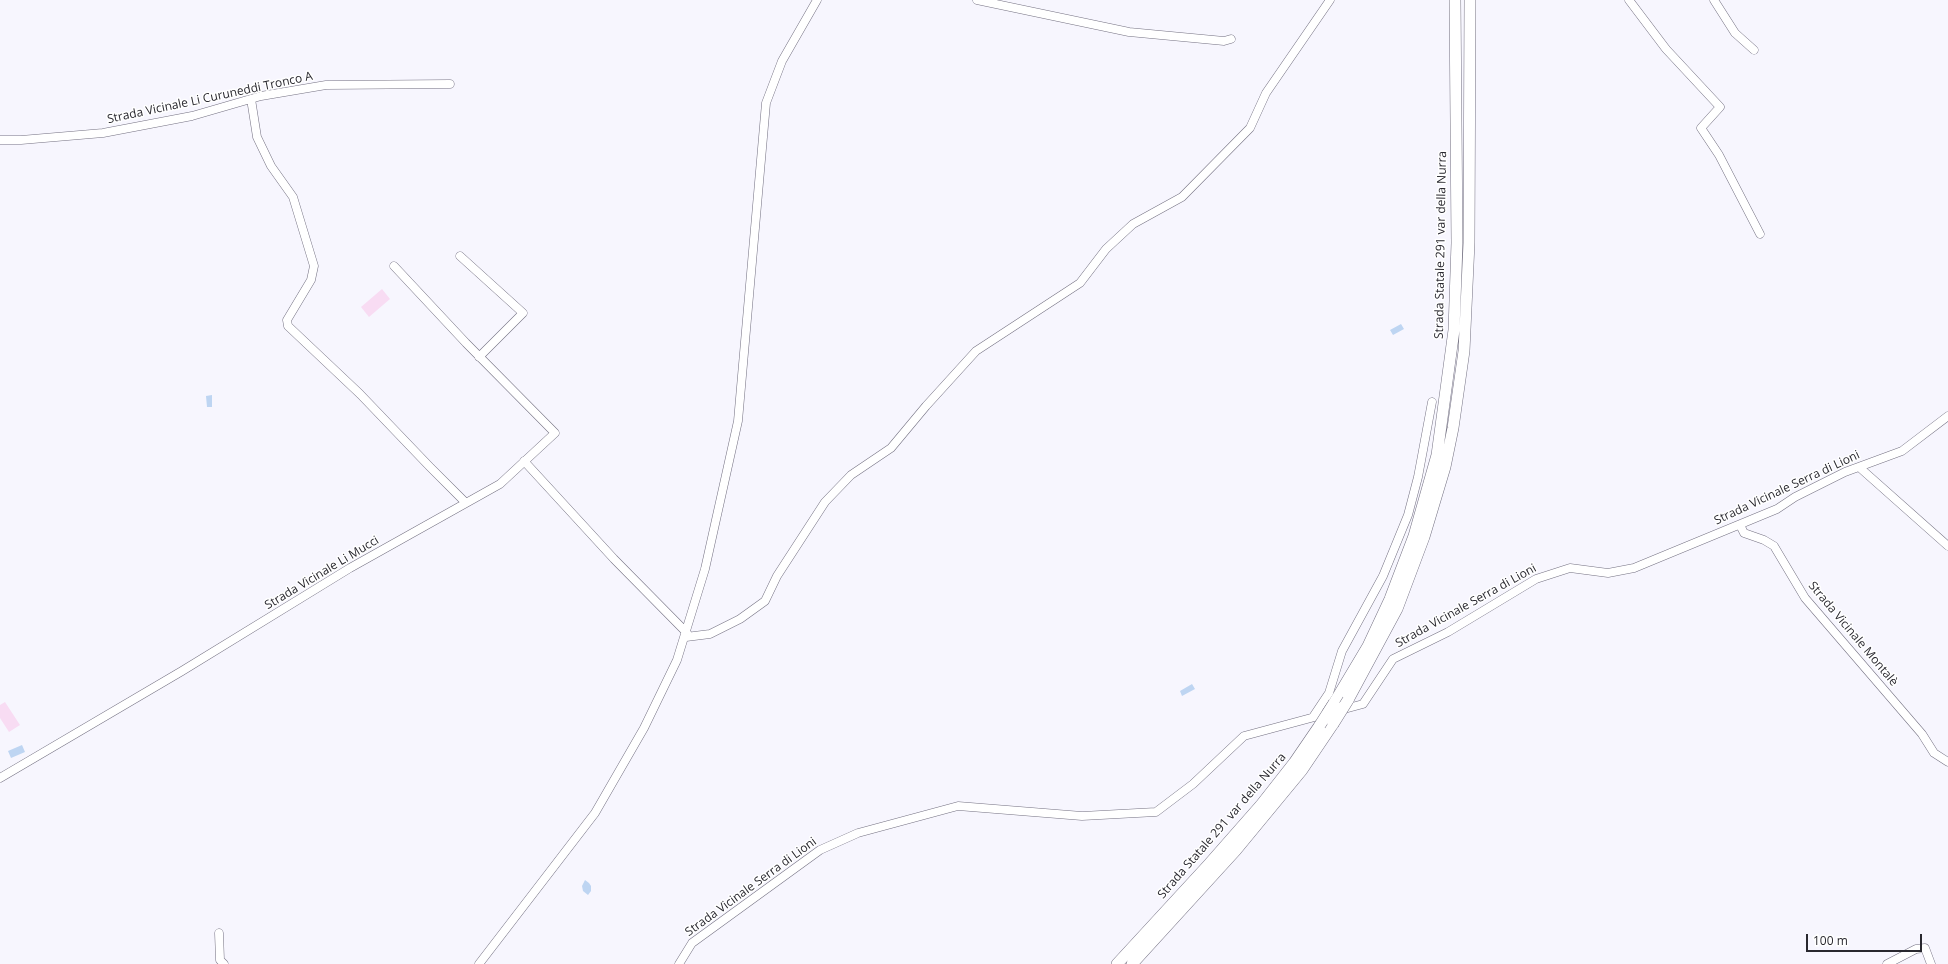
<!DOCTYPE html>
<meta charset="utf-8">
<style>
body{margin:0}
#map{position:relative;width:1948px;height:964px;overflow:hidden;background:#f7f6fe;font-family:"Open Sans",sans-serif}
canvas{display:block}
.scale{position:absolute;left:1806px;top:934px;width:116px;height:18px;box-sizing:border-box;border:2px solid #29282f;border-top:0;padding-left:5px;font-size:12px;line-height:14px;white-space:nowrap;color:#29282f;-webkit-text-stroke:3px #fff;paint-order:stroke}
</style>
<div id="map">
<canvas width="1948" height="964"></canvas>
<div class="scale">100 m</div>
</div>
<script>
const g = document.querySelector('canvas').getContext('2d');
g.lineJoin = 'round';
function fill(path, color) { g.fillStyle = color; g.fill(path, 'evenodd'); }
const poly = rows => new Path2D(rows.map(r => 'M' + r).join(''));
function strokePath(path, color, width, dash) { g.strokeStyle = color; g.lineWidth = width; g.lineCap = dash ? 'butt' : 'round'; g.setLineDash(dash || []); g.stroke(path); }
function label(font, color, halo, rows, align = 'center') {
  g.font = font + ' "Open Sans",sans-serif'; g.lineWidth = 3; g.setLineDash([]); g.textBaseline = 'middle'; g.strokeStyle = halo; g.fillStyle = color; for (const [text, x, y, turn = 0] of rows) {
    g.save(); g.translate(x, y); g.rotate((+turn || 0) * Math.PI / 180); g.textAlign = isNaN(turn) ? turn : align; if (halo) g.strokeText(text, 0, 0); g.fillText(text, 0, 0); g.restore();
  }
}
const green = poly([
 [382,289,390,299,369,317,361,307],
 [5,702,20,725,9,732,0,718,0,705]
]);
const water = poly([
 [1401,324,1404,329,1393,335,1390,330],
 [212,395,212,407,207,407,206,396],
 [1192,684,1195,689,1182,696,1180,691],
 [22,745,25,752,11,758,8,751],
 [585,880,589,883,591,886,591,891,588,895,583,891,582,886]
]);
const minor = poly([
 [977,0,1129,32,1224,41,1231,39],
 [1629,0,1666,49,1720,107,1701,128,1719,155,1760,234],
 [1714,0,1735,33,1754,50],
 [251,99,257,137,271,166,293,197,314,266,311,280,287,320,288,326,360,394,429,466,466,503],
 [0,140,21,140,103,133,192,116,261,96,326,85,450,84],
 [460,256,523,313,479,357],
 [524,461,614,559,687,633],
 [1859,467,1948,546],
 [1740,525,1744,533,1764,540,1774,546,1805,598,1922,734,1934,753,1948,762],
 [686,637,710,634,740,619,765,601,777,576,825,502,851,475,891,448,926,406,976,351,1080,283,1106,249,1133,224,1182,197,1250,128,1266,93,1330,0],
 [1313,717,1329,693,1342,651,1383,576,1408,515,1418,477,1432,402],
 [0,778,182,671,350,568,500,484,555,433,466,343,394,266],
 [219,933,220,960,224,964],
 [479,964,595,813,644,728,677,660,705,569,738,421,766,103,782,61,817,0],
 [679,964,692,943,820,850,858,833,958,806,1082,816,1156,812,1193,784,1244,736,1363,704,1393,659,1448,632,1536,579,1570,568,1608,573,1634,568,1777,509,1795,497,1845,472,1902,451,1948,416],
 [1887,964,1916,949,1925,948,1931,964]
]);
const highway = poly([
 [1348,700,1397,609,1424,537,1445,467,1453,428,1464,351,1469,243,1470,0],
 [1334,703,1368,646,1390,599,1414,536,1437,455,1454,330,1457,243,1455,0],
 [1117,964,1210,863,1261,805,1294,763,1320,725],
 [1132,964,1236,850,1302,770,1333,724]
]);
const highwayBridge = poly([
 [1333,724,1348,700],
 [1320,725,1334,703]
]);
const streetNames = [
 ["Strada Vicinale Li Curuneddi Tronco A",210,98,-12],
 ["Strada Statale 291 var della Nurra",1441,245,-89],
 ["Strada Vicinale Serra di Lioni",1787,488,-25],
 ["Strada Vicinale Li Mucci",322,573,-31],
 ["Strada Vicinale Serra di Lioni",1466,606,-29],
 ["Strada Vicinale Montalè",1853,634,50],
 ["Strada Statale 291 var della Nurra",1222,826,-49],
 ["Strada Vicinale Serra di Lioni",751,887,-36]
];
fill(green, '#f8dcf3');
fill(water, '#bed5f2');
strokePath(minor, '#747182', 9);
strokePath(highway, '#747182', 12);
strokePath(minor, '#fff', 8);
strokePath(highway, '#fff', 11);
strokePath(highwayBridge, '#747182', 12, []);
strokePath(highwayBridge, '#fff', 11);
label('12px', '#29282f', '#fff', streetNames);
</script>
